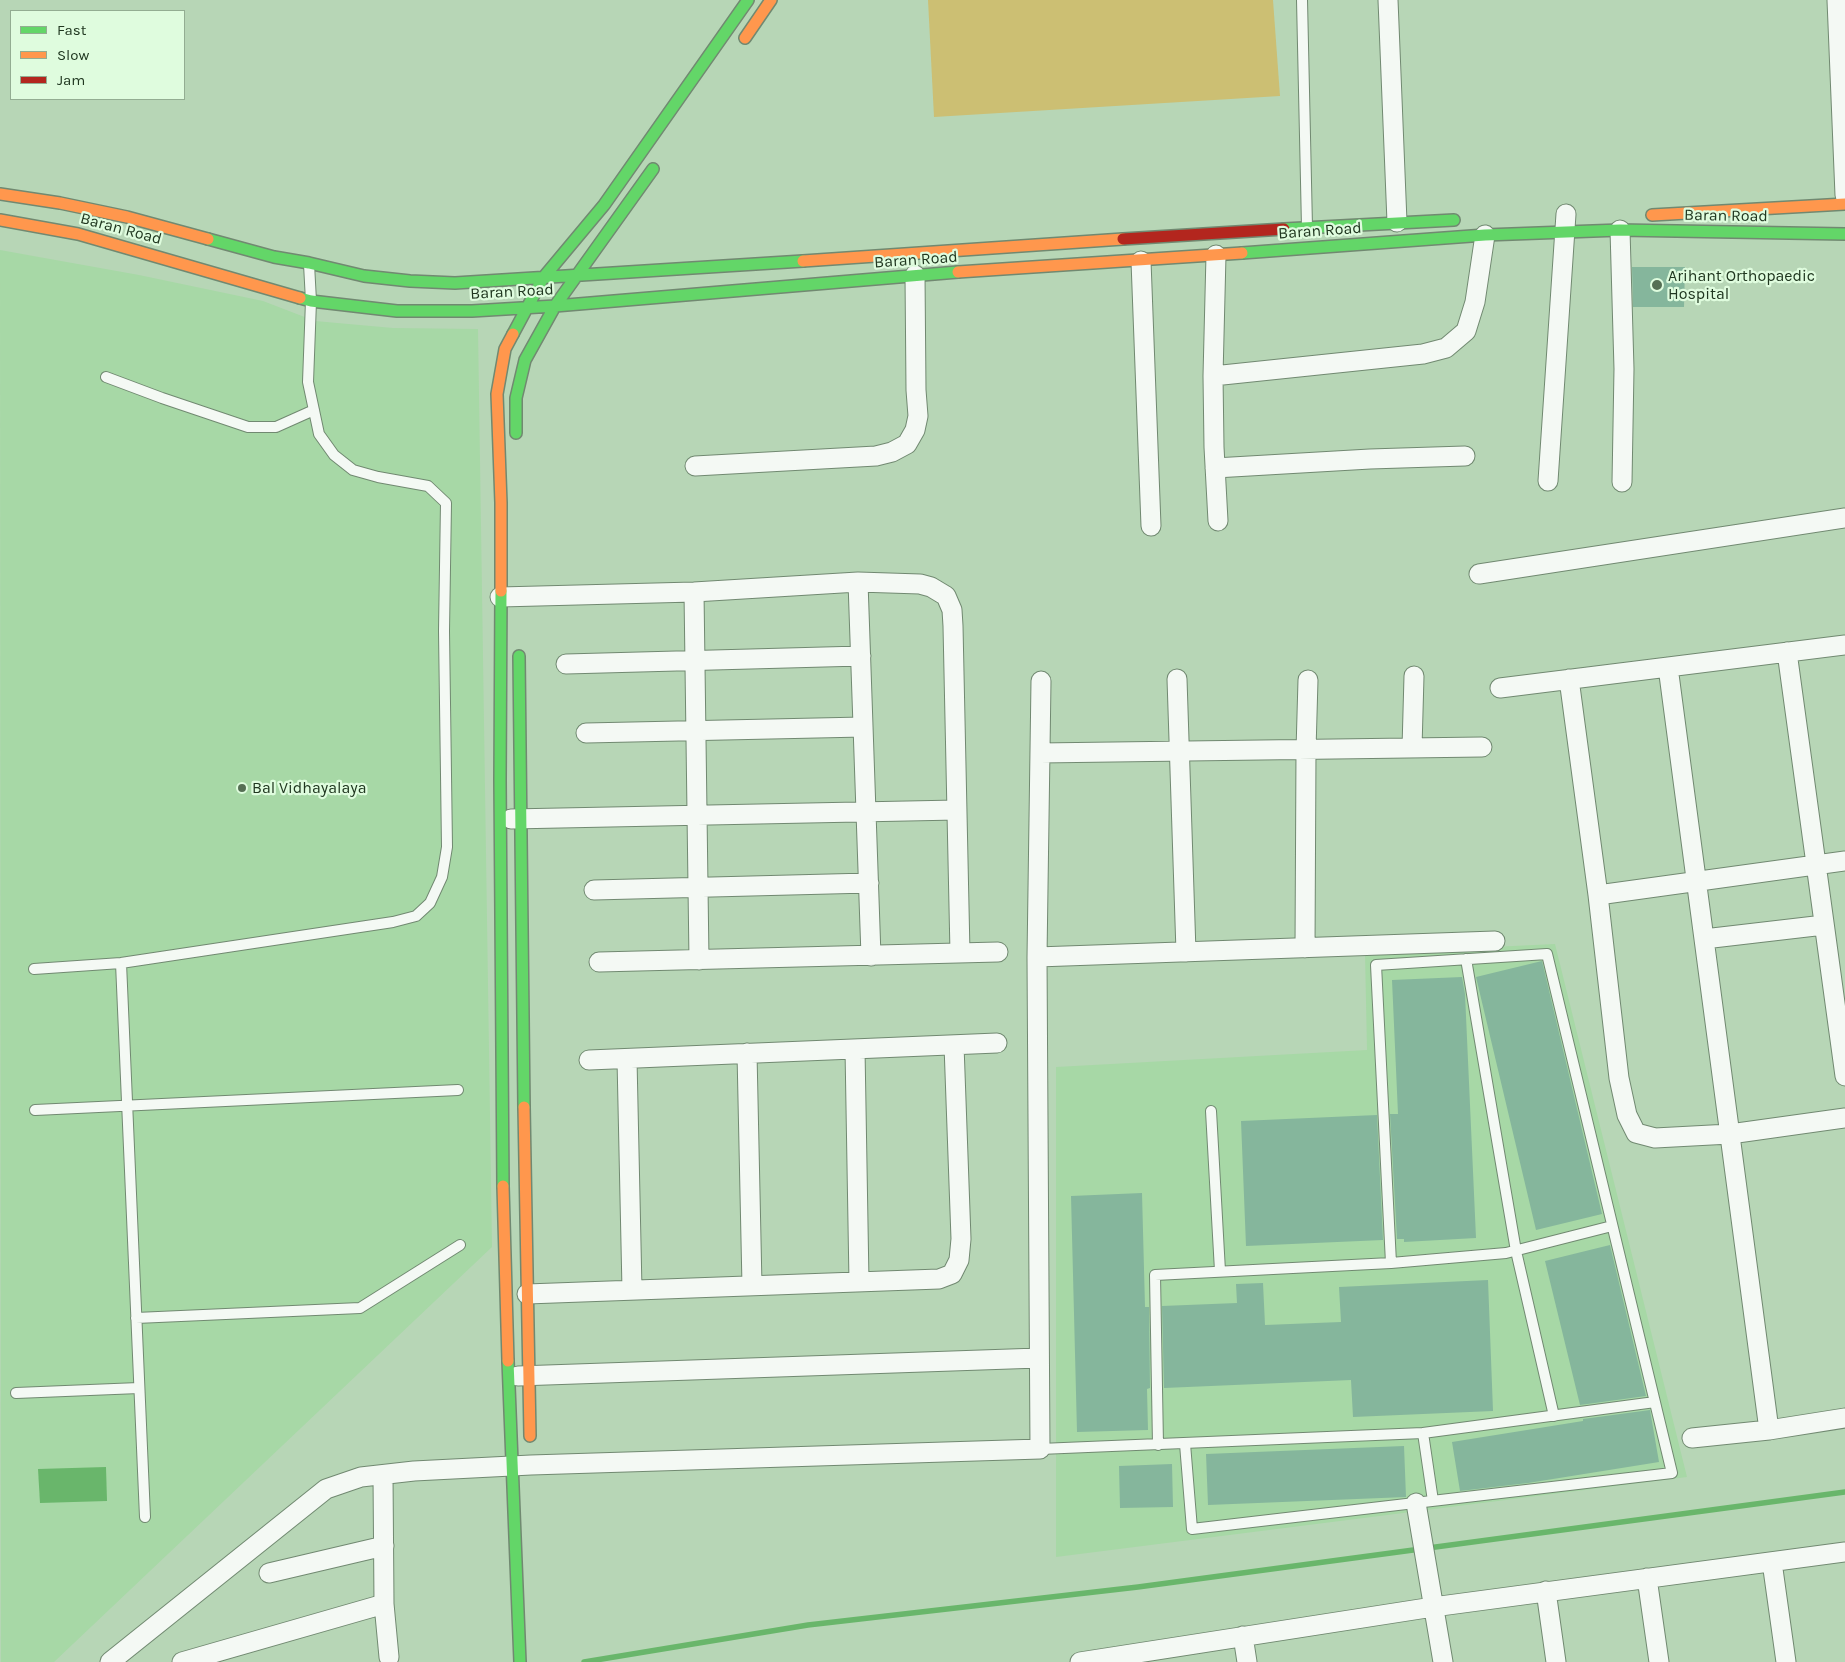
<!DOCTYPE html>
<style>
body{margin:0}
#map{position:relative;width:1845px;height:1662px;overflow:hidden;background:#b7d6b6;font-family:Karla,sans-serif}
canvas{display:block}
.legend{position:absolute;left:10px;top:10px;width:175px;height:90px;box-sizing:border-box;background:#dffcde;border:1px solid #93ad92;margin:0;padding:6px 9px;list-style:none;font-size:15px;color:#203720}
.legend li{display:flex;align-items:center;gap:10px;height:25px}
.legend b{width:25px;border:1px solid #93ad92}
</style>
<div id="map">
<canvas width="1845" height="1662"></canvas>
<ul class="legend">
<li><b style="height:6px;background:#63d668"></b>Fast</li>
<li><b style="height:6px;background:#ff974d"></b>Slow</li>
<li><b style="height:6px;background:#b3261e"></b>Jam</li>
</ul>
</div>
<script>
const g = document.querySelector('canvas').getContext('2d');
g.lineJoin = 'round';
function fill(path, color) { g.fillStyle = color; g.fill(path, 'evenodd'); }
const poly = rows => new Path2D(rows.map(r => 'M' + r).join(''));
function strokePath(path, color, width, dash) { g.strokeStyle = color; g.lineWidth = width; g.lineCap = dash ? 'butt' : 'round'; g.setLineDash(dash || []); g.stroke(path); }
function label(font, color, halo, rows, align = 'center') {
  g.font = font + ' Karla,sans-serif'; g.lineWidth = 4.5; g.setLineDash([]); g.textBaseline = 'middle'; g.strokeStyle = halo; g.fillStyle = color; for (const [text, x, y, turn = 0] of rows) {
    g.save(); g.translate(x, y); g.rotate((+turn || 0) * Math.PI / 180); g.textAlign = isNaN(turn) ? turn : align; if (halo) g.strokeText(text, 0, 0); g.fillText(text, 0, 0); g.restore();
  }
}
const built = poly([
 [0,250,139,275,263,301,315,321,393,328,478,329,492,1247,54,1662,1,1662],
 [1555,944,1687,1477,1056,1557,1056,1067,1367,1050,1365,953]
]);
const green = poly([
 [928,0,1273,0,1280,96,934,117]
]);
const water = poly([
 [106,1467,107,1501,40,1503,38,1469]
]);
const stream = poly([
 [584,1662,808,1625,1138,1587,1845,1492]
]);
const building = poly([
 [1632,267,1685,267,1684,307,1633,307],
 [1542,961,1602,1214,1536,1230,1476,977],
 [1462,977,1465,994,1476,1238,1404,1242,1404,1239,1397,1239,1390,1114,1398,1114,1392,980],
 [1377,1115,1383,1240,1246,1246,1241,1121],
 [1142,1193,1145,1307,1149,1307,1150,1388,1147,1389,1148,1430,1077,1432,1071,1196],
 [1610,1245,1646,1396,1580,1405,1545,1261],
 [1488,1280,1493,1411,1353,1417,1351,1380,1164,1388,1162,1306,1237,1303,1236,1284,1263,1283,1265,1325,1341,1322,1339,1287],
 [1650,1410,1659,1462,1528,1483,1460,1491,1452,1442,1583,1421,1583,1419],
 [1404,1446,1406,1497,1208,1505,1206,1454],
 [1172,1464,1173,1507,1120,1508,1119,1466]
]);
const lane = poly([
 [1302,0,1307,227],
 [106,377,162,398,248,427,276,427,314,410],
 [1466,959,1516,1251,1554,1416],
 [121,963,145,1517],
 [34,969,121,963,393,922,416,916,430,903,442,877,447,847,444,631,446,503,428,486,378,477,353,470,334,455,319,434,308,382,311,301,309,264],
 [35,1110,458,1090],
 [1211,1111,1220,1271],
 [136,1318,360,1308,460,1245],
 [16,1393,139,1388],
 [1423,1433,1433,1501],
 [1185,1444,1192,1529,1672,1473,1547,954,1376,965,1391,1263],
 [1158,1445,1155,1275,1391,1263,1506,1253,1612,1226],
 [1040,1449,1423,1433,1655,1402]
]);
const street = poly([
 [1388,0,1397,222],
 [1837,0,1845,195],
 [1620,230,1624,369,1622,482],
 [1216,255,1213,376,1214,447,1218,521],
 [1141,261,1151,526],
 [1213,376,1423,354,1446,348,1466,331,1475,302,1485,235],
 [695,466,876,456,892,452,907,444,915,430,918,416,916,390,915,275],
 [1215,468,1370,459,1465,456],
 [1548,481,1566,214],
 [1479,574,1845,518],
 [858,582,871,956],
 [694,592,699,960],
 [500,597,694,592,858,582,920,584,931,587,946,596,952,610,953,626,960,953],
 [1787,652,1845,1076],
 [566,664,861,656],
 [1668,667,1769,1430],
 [1177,679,1186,952],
 [1569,679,1598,895,1619,1078,1627,1115,1636,1133,1655,1138,1730,1134,1845,1118],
 [1500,688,1845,645],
 [586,733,863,727],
 [1412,748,1414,676],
 [1040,753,1482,747],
 [511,819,957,810],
 [594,890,869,883],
 [1598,895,1845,861],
 [1704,939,1824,925],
 [1305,948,1306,750,1308,680],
 [1037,957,1495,941],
 [599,962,998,952],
 [855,1049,859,1282],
 [747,1053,752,1286],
 [627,1059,632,1290],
 [589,1060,997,1043],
 [527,1294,939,1279,952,1274,959,1260,961,1239,954,1045],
 [518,1376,1039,1358],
 [1692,1438,1769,1430,1845,1418],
 [383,1475,384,1604,389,1657],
 [1416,1503,1443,1662],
 [1772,1562,1786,1662],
 [269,1573,384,1546],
 [1647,1578,1659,1662],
 [1546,1591,1556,1662],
 [1243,1636,1247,1662],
 [110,1662,326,1489,361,1477,414,1471,531,1465,1040,1449,1037,957,1041,681],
 [182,1662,384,1604],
 [1080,1662,1433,1607,1845,1552]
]);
const fast = poly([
 [1284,229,1454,220],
 [208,239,274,257,309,263,364,276,410,281,455,283,803,261],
 [1242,253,1485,235,1620,230,1845,234],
 [300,298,311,301,397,311,472,311,555,306,958,272],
 [513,334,543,278,604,205,748,0],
 [516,433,516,398,525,360,555,306,653,169],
 [501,591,500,780,503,1186],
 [519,656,524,1107],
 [508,1361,520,1662]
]);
const slow = poly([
 [745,38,771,0],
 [0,194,60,203,127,217,208,239],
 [1652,215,1845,204],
 [0,220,78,234,300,298],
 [803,261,1123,239],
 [958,272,1242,253],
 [501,591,501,503,497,394,505,349,513,334],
 [524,1107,530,1436],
 [503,1186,508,1361]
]);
const jam = poly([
 [1123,239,1284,229]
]);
const markers = [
 [1657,285,6,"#556f54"],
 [242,788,5,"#556f54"]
];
const streetNames = [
 ["Baran Road",1726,216,1],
 ["Baran Road",121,229,15],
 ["Baran Road",1320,231,-4],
 ["Baran Road",916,260,-4],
 ["Baran Road",512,292,-3]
];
const poiNames = [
 ["Arihant Orthopaedic",1668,276],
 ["Hospital",1668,294],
 ["Bal Vidhayalaya",252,788]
];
fill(built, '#a7d8a6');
fill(green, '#ccbf73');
fill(water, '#69b66b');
strokePath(stream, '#69b66b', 5.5);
fill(building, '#85b69c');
strokePath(lane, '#718971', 12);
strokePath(street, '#718971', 21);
strokePath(fast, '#718971', 14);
strokePath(slow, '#718971', 14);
strokePath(jam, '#718971', 14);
strokePath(lane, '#f4f9f4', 10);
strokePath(street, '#f4f9f4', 19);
strokePath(fast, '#63d668', 11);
strokePath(slow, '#ff974d', 11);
strokePath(jam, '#b3261e', 11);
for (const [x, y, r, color] of markers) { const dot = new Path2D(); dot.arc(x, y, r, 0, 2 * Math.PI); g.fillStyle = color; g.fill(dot); strokePath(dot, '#dffcde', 2); }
label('16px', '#203720', '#dffcde', streetNames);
label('16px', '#203720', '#dffcde', poiNames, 'left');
</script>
